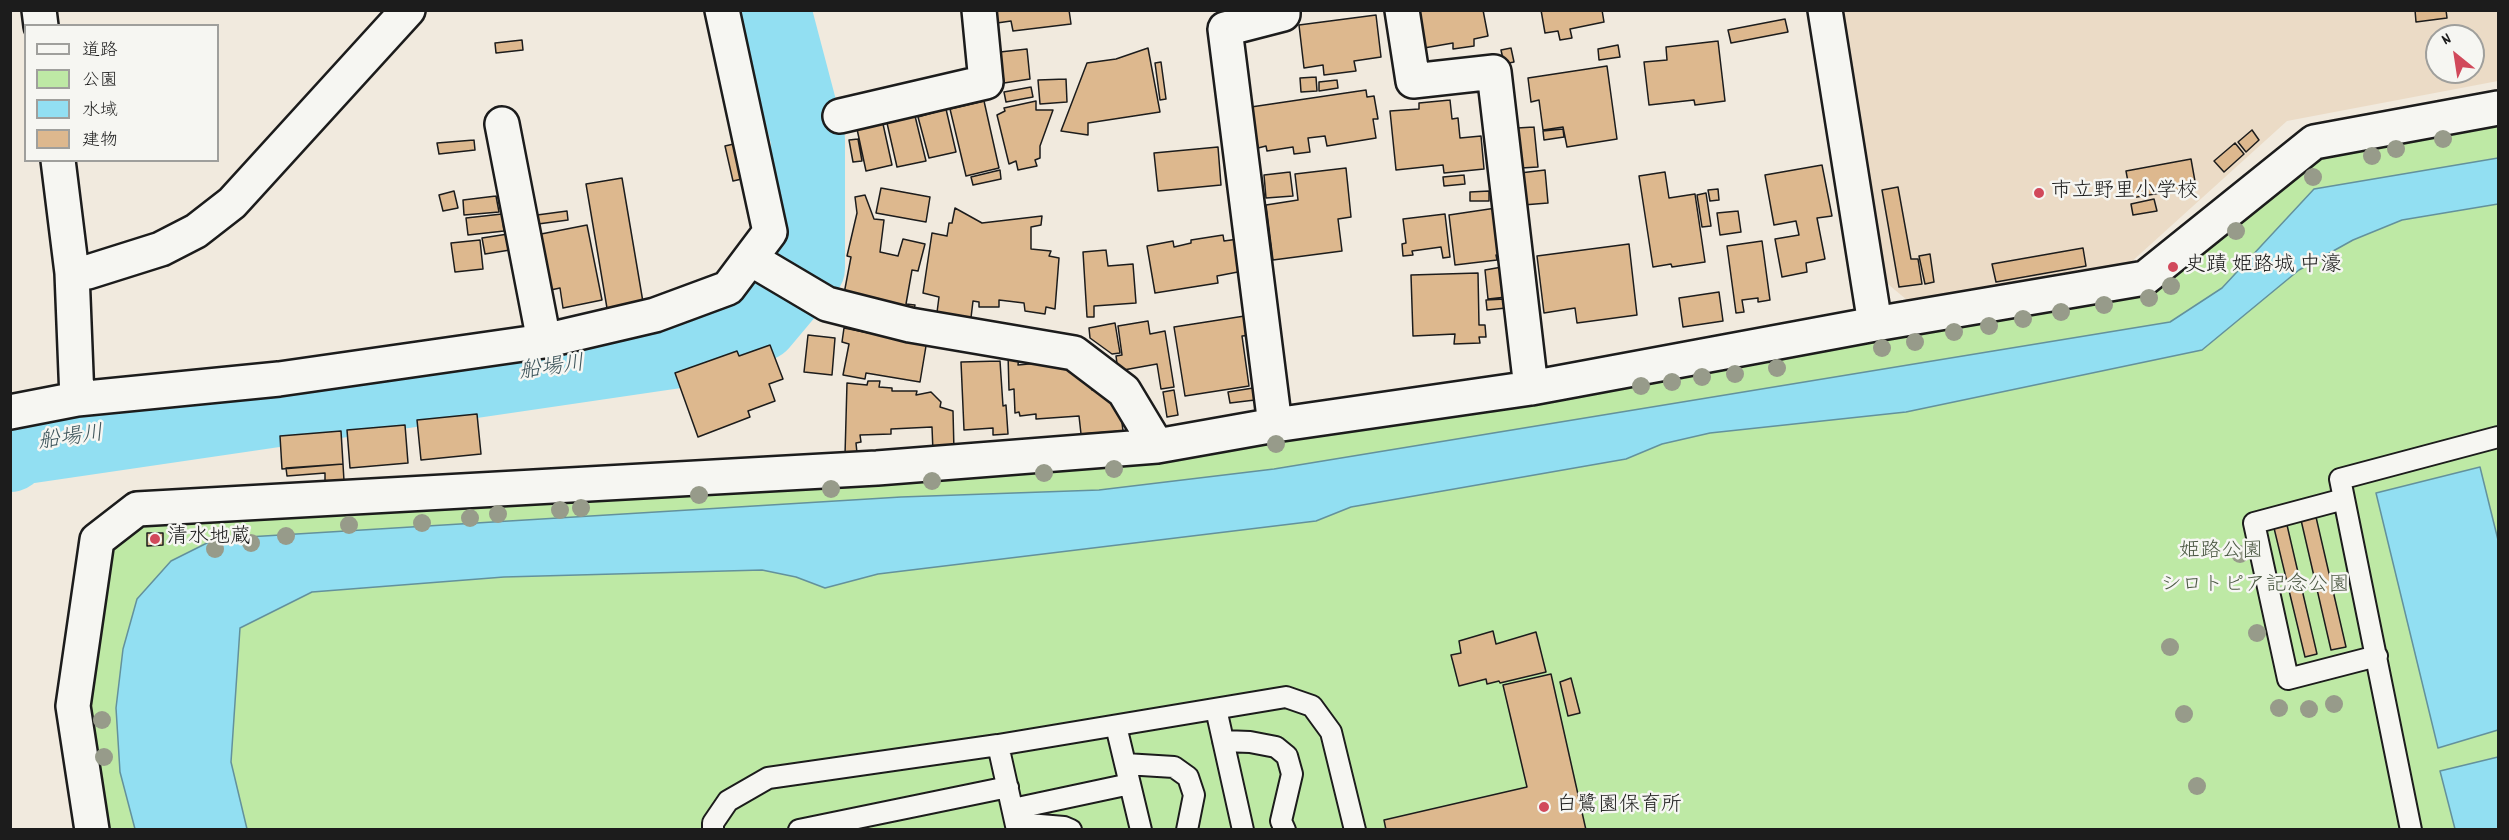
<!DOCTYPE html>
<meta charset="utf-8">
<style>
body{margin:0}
#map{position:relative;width:2509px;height:840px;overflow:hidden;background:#f1eade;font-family:Dekko,"Klee One",sans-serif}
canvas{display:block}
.frame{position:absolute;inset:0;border:12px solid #1c1c1c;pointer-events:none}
.legend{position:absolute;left:24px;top:24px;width:195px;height:138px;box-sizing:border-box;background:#f6f6f2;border:2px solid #9f9f9c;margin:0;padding:8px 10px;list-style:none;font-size:18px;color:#1c1c1c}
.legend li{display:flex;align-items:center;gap:12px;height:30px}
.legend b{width:30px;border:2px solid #9f9f9c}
.north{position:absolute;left:2425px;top:24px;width:60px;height:60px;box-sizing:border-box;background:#f6f6f2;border:2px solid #9f9f9c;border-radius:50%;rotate:330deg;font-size:16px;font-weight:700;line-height:24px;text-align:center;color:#1c1c1c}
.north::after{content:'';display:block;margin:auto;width:21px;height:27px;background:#d1495b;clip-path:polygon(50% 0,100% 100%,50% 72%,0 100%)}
</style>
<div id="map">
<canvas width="2509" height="840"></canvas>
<div class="frame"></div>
<ul class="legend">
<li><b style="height:8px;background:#f6f6f2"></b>道路</li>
<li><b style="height:16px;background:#bee9a5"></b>公園</li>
<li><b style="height:16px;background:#92dff2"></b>水域</li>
<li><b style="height:16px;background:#ddb88e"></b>建物</li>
</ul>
<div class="north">N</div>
</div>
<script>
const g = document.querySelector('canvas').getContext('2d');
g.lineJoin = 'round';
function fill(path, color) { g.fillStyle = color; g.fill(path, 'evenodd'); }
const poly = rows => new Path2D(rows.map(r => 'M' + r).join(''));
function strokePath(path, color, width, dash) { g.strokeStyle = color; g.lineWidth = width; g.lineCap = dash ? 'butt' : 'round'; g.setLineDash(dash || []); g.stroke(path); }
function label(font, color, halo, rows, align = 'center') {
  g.font = font + ' Dekko,"Klee One",sans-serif'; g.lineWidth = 5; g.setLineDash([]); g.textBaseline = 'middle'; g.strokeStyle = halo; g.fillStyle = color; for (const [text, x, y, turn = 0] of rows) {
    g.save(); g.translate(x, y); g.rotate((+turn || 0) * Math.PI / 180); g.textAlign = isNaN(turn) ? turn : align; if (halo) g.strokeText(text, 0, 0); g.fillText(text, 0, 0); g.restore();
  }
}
const built = poly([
 [1840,11,2498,11,2498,81,2287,121,2129,264,1907,300,1883,280],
 [2437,36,2473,36,2473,72,2437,72]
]);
const green = poly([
 [2498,122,2498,829,105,829,96,800,86,666,108,549,150,512,1104,459,1758,365,2165,282,2305,158]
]);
const water = poly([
 [2498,158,2498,204,2402,220,2353,240,2299,270,2202,350,1906,412,1710,433,1662,444,1626,459,1351,507,1316,521,878,574,825,588,796,577,762,570,504,577,312,592,240,628,231,762,247,829,135,829,120,772,116,708,123,649,137,599,171,561,215,539,901,497,1099,490,1274,469,2170,322,2222,288,2314,189,2498,158],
 [2480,467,2498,540,2498,730,2438,748,2376,493,2480,467],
 [2498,757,2498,829,2455,829,2440,771,2498,757]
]);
const river = poly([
 [10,455,19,448,686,350,761,324,808,268,808,139,774,10]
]);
const building = poly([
 [996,10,1069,10,1071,24,1013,31,1011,21,997,23,996,10],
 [1411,10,1483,10,1488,36,1474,39,1474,46,1453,49,1453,43,1424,48,1411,10],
 [1541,10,1602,10,1604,22,1570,29,1572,38,1560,40,1558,31,1545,33,1541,10],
 [2415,10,2446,10,2447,18,2416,22,2415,10],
 [1376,15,1381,57,1354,61,1356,71,1324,75,1323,65,1304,68,1299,25,1376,15],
 [1785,19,1788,32,1731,43,1728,30,1785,19],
 [522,40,523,50,496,53,495,43,522,40],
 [1718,41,1725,101,1695,105,1694,100,1649,105,1644,62,1667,60,1666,47,1718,41],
 [1618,45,1620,57,1599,60,1598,49,1618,45],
 [1148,48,1160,112,1088,123,1088,135,1061,131,1087,63,1116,59,1148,48],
 [1511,48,1514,62,1504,64,1501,50,1511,48],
 [1027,49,1030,79,1004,83,1000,52,1027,49],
 [1161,62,1166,99,1160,100,1155,63,1161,62],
 [1607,66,1617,139,1567,147,1563,127,1543,130,1539,100,1531,102,1528,78,1607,66],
 [1316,77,1317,91,1301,92,1300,78,1316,77],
 [1066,79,1067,102,1040,104,1038,80,1066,79],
 [1337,80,1338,88,1319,91,1319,82,1337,80],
 [1031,87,1033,97,1006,102,1004,92,1031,87],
 [1366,90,1367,97,1374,96,1378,119,1373,119,1376,138,1327,146,1325,136,1308,138,1310,152,1294,154,1293,147,1267,151,1266,146,1258,148,1251,107,1366,90],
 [1450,100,1452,119,1458,118,1460,138,1481,136,1484,169,1444,173,1443,165,1396,170,1390,111,1419,109,1419,103,1450,100],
 [984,101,999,168,966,176,950,109,984,101],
 [1036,101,1036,110,1053,110,1040,146,1040,158,1035,160,1037,166,1018,170,1016,161,1009,164,997,115,1005,111,1004,108,1036,101],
 [946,109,956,152,929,158,918,117,946,109],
 [915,116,926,161,897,167,887,123,915,116],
 [883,124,892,165,866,171,857,129,883,124],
 [1534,127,1538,167,1521,168,1517,128,1534,127],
 [1563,129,1564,137,1544,140,1543,131,1563,129],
 [2252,130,2259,140,2246,152,2238,142,2252,130],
 [858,139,862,161,853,162,849,140,858,139],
 [474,140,475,150,439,154,437,143,474,140],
 [738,143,746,178,733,181,725,146,738,143],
 [2235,143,2244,154,2224,172,2214,161,2235,143],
 [1218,147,1221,185,1158,191,1154,153,1218,147],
 [2191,159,2196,187,2131,198,2126,171,2191,159],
 [1822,165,1832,216,1817,218,1825,259,1806,263,1807,272,1782,277,1775,239,1799,235,1796,221,1774,225,1765,175,1822,165],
 [1346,168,1351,217,1338,219,1342,251,1273,260,1266,205,1298,200,1295,174,1346,168],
 [1000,170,1001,179,973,185,971,177,1000,170],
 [1545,170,1548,203,1523,205,1520,173,1545,170],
 [1290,172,1293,196,1266,198,1264,175,1290,172],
 [1665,172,1669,198,1695,194,1705,262,1672,267,1671,264,1653,267,1639,176,1665,172],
 [1464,175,1465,184,1444,186,1443,177,1464,175],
 [622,178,644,308,608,314,586,184,622,178],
 [1898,187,1911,259,1918,259,1922,284,1899,287,1882,190,1898,187],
 [881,188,930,197,926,222,876,213,881,188],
 [1718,189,1719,200,1710,201,1708,190,1718,189],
 [454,191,458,208,443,211,439,195,454,191],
 [1489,191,1489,201,1470,201,1470,192,1489,191],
 [1706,193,1711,226,1702,227,1697,195,1706,193],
 [865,195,874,219,884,220,880,252,898,256,903,239,925,244,918,271,912,270,906,304,915,305,913,317,843,299,851,257,847,256,857,213,855,197,865,195],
 [496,196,499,212,464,215,463,200,496,196],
 [2154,199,2157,211,2133,215,2131,204,2154,199],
 [955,208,982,223,1042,216,1041,225,1031,227,1031,249,1051,251,1049,256,1059,258,1055,309,1046,307,1045,314,1025,311,1024,303,999,300,999,307,979,307,979,302,973,301,970,326,936,320,939,297,923,293,932,233,947,236,949,223,952,223,955,208],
 [1496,208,1502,255,1496,255,1497,260,1455,265,1449,215,1496,208],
 [567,211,568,220,538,224,537,215,567,211],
 [1738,211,1741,232,1720,235,1717,213,1738,211],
 [502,214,504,231,468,235,466,218,502,214],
 [1445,214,1450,257,1443,258,1441,247,1412,251,1413,255,1403,256,1402,244,1406,243,1403,219,1445,214],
 [587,225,602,300,563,308,560,288,546,291,536,235,587,225],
 [508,234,510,250,485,254,482,238,508,234],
 [1223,235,1224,241,1238,239,1243,271,1217,276,1218,283,1155,293,1147,246,1173,241,1174,247,1191,243,1191,240,1223,235],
 [480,240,483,269,455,272,451,243,480,240],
 [1762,241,1770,300,1758,302,1758,298,1742,300,1744,312,1736,313,1727,246,1762,241],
 [1629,244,1637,315,1577,323,1575,308,1544,313,1537,256,1629,244],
 [2083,248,2086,266,1996,282,1992,264,2083,248],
 [1106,250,1108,266,1133,264,1136,303,1094,306,1094,317,1087,317,1083,252,1106,250],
 [1930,254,1934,282,1925,284,1919,256,1930,254],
 [1502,267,1506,297,1488,299,1485,270,1502,267],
 [1478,273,1479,325,1485,325,1486,337,1479,337,1480,343,1454,344,1455,334,1413,336,1411,275,1478,273],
 [1719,292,1723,321,1683,327,1679,298,1719,292],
 [1505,299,1506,308,1487,310,1486,300,1505,299],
 [1251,315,1254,335,1242,336,1249,386,1185,396,1174,327,1251,315],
 [1148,321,1150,334,1165,331,1174,387,1161,389,1157,364,1118,371,1116,356,1122,355,1118,326,1148,321],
 [1115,323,1120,353,1112,354,1090,338,1089,328,1115,323],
 [844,328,889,337,890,333,927,340,920,382,866,373,865,379,843,375,849,344,842,342,844,328],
 [808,335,835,338,832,375,804,372,808,335],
 [770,345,783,379,769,384,775,401,748,411,750,417,698,437,675,373,737,351,739,356,770,345],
 [1008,354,1019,355,1018,365,1050,362,1081,367,1091,374,1092,390,1112,387,1113,405,1120,406,1123,431,1081,434,1079,416,1036,419,1036,414,1020,416,1019,412,1015,413,1014,389,1009,390,1008,354],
 [1000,361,1003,406,1006,405,1008,434,993,435,993,428,964,430,961,362,1000,361],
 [868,381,880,381,879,387,892,388,892,391,917,391,916,395,931,392,941,402,940,407,953,411,954,451,933,452,932,427,891,429,891,434,860,435,861,442,856,443,857,453,845,455,847,383,867,385,868,381],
 [1253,388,1255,400,1230,403,1228,392,1253,388],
 [1174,390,1178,415,1167,417,1163,392,1174,390],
 [477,414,481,454,421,460,417,420,477,414],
 [405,425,408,463,350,468,347,430,405,425],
 [341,431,343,464,282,469,280,436,341,431],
 [343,464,344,481,325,482,325,473,287,476,286,468,343,464],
 [2316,517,2346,647,2331,650,2301,520,2316,517],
 [2287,525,2317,654,2305,657,2274,528,2287,525],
 [147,533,163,533,163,545,147,546,147,533],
 [1493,631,1496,644,1536,632,1546,672,1500,683,1499,681,1487,684,1486,679,1459,686,1451,655,1461,653,1459,641,1493,631],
 [1551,674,1586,830,1386,830,1384,820,1527,787,1503,685,1551,674],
 [1571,678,1580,713,1568,716,1560,682,1571,678]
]);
const service = poly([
 [2344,499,2254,523,2288,679,2377,656],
 [1216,709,1243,830],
 [1116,726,1141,830],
 [1223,741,1250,742,1276,747,1287,756,1292,774,1281,821,1285,830],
 [998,745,1017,830],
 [1125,764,1174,767,1188,777,1194,795,1187,830],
 [1013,809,1130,784],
 [1016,823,1064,827,1071,830],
 [713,830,713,823,728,801,768,778,998,745,1286,697,1312,706,1331,732,1355,830],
 [799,830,1008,787],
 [2411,830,2340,479,2498,437]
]);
const minor = poly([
 [39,10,41,26],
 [1402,10,1413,81,1494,72,1531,388],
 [1825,10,1875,324],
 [840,116,986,82,979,10],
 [502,124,544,341],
 [751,259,827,304,910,325,1074,353,1124,391,1157,446],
 [72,273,88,272,161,249,196,231,232,203,408,10],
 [77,399,279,379,544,341,655,315,728,288,770,232,722,10],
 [10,412,77,399,72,273,58,160],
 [1275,425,1225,29,1283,14,1283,10],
 [92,830,73,706,97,540,137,509,877,468,1157,446,1275,425,1531,388,1875,324,2145,278,2314,142,2498,108]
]);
const trees = [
 [2443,139],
 [2396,149],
 [2372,156],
 [2313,177],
 [2236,231],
 [2171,286],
 [2149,298],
 [2104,305],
 [2061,312],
 [2023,319],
 [1989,326],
 [1954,332],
 [1915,342],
 [1882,348],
 [1777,368],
 [1735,374],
 [1702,377],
 [1672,382],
 [1641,386],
 [1276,444],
 [1114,469],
 [1044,473],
 [932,481],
 [831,489],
 [699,495],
 [581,508],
 [560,510],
 [498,514],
 [470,518],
 [422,523],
 [349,525],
 [286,536],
 [251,543],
 [215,549],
 [2240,554],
 [2257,633],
 [2170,647],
 [2334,704],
 [2279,708],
 [2309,709],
 [2184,714],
 [102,720],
 [104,757],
 [2197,786]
];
const markers = [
 [2039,193,6,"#d1495b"],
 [2173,267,6,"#d1495b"],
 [155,539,6,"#d1495b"],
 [1544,807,6,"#d1495b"]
];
const poiNames = [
 ["市立野里小学校",2051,193],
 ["史蹟 姫路城 中濠",2185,267],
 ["清水地蔵",167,539],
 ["白鷺園保育所",1556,807]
];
const parkNames = [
 ["姫路公園",2221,553],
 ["シロトピア記念公園",2255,587]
];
const waterNames = [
 ["船場川",552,370,-8],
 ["船場川",71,440,-8]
];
fill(built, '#ebdbc6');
fill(green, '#bee9a5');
fill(water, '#92dff2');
strokePath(water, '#63919c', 1.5);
strokePath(river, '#92dff2', 74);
fill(building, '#ddb88e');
strokePath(building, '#1c1c1c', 1.5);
strokePath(service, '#1c1c1c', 24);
strokePath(minor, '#1c1c1c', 38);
strokePath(service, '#f6f6f2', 20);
strokePath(minor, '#f6f6f2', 33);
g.fillStyle = '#979b8a';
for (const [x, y] of trees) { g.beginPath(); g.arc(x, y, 9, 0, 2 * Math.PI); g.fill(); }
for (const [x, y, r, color] of markers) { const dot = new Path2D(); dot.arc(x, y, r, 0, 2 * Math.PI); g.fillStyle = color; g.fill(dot); strokePath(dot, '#f6f6f2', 2); }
label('21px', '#1c1c1c', '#f6f6f2', poiNames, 'left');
label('21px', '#4d5a45', '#f6f6f2', parkNames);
label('italic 22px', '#3f565c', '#f6f6f2', waterNames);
</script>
